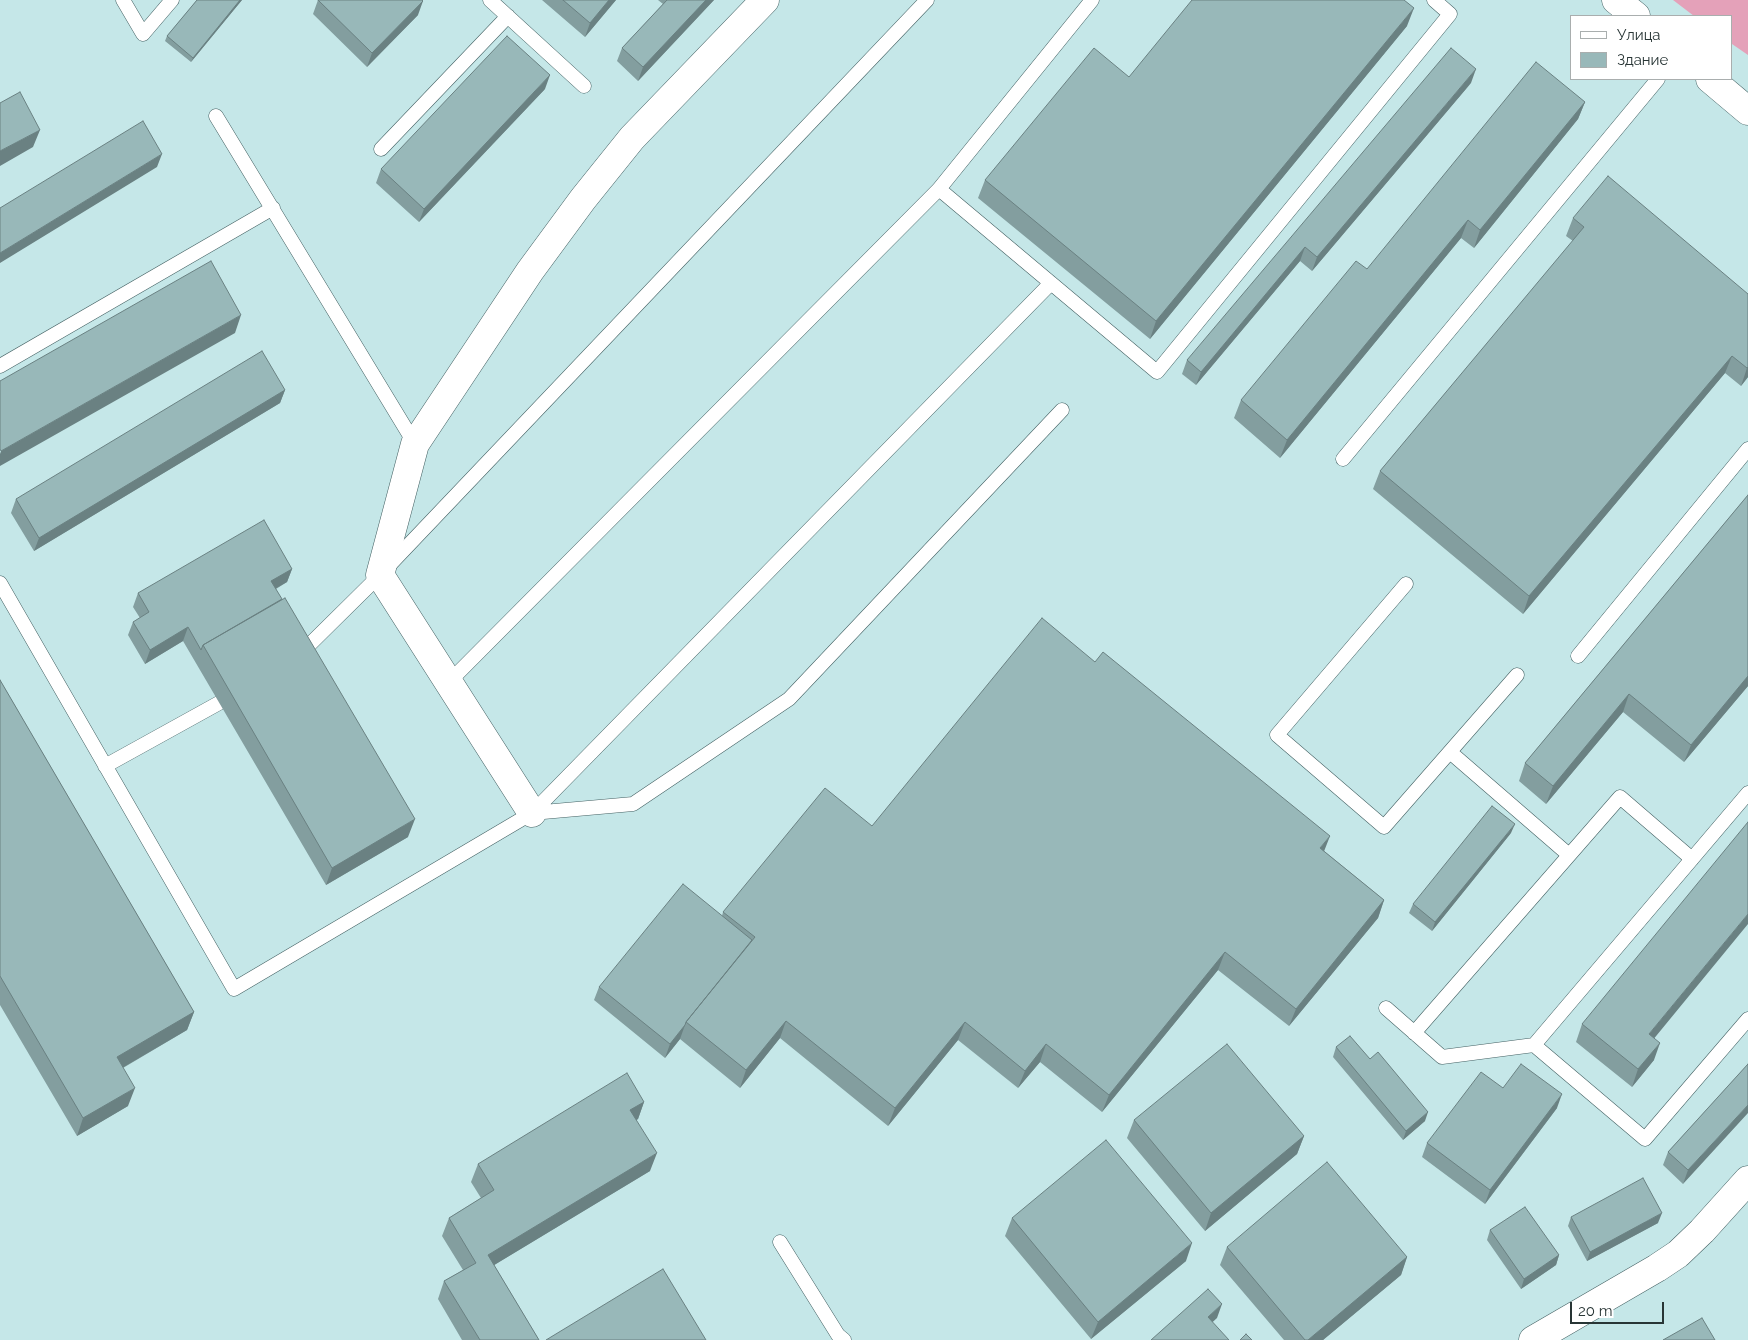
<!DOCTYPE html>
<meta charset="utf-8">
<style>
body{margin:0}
#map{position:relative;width:1748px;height:1340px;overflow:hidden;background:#c5e7e8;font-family:Raleway,sans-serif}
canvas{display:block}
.legend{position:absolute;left:1570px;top:15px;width:162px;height:65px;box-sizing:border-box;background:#fff;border:1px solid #a9aeae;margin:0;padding:6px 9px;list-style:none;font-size:15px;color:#283535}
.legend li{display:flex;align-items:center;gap:10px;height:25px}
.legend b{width:25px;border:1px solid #a9aeae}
.scale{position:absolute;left:1570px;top:1302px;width:94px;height:22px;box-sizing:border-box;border:2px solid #283535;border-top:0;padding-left:6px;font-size:15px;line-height:18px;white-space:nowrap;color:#283535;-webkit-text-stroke:4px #fff;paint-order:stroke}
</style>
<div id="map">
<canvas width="1748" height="1340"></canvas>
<ul class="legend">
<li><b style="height:6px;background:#fff"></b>Улица</li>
<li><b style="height:14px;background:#98b8b9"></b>Здание</li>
</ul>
<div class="scale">20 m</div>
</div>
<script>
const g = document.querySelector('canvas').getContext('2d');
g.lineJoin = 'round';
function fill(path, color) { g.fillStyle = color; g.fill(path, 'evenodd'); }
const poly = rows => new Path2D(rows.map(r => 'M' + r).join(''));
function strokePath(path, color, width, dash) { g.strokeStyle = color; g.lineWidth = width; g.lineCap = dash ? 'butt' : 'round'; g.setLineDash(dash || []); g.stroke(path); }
const green = poly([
 [1673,0,1748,0,1748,55,1732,44,1732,16,1694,16]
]);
const service = poly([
 [123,0,143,34,172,0],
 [490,0,584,86],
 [216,116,415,444],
 [381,149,508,16],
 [939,189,1157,372,1450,14,1434,0],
 [0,366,273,208],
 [1343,459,1658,79],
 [0,583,234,989,532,813,1051,283],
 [1406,584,1277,735,1384,827,1517,675],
 [301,653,380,575,927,0],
 [1578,656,1748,449],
 [449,682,939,189,1092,0],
 [1450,752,1569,855],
 [105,766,219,703],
 [1748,793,1534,1045,1645,1139,1748,1019],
 [532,813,633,804,789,699,1062,410],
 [1386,1008,1442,1057,1534,1045],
 [1414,1033,1620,797,1692,859],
 [780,1242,838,1335,844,1340]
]);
const minor = poly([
 [532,813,380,575,415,444,530,271,583,199,632,138,765,0],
 [1533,1340,1657,1268,1678,1254,1702,1231,1748,1180]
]);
const secondary = poly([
 [1616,0,1636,16],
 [1710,79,1748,111]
]);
const wall = poly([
 [197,0,242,0,191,62,165,41,167,36],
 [318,0,418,15,367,67,313,14],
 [542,0,616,0,585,37],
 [658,0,714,0,638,81,617,61,622,48,663,4],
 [1407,26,1150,339,978,198,985,180,1129,77],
 [1471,83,1312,271,1300,261,1196,385,1182,374,1187,360],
 [545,89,419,222,376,183,381,169],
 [1585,102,1578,119,1474,248,1461,238,1280,458,1234,418,1241,400,1367,269],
 [1573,218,1748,294,1748,377,1741,386,1725,373,1523,614,1373,489,1380,471,1573,241,1566,236],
 [285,390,280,403,34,551,11,513,16,499],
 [1748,495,1748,686,1684,762,1623,712,1546,804,1519,781,1525,763],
 [292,569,287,582,276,589,408,837,326,885,183,641,145,664,128,635,133,622,140,618,133,607,138,593],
 [0,680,194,1012,187,1030,123,1068,128,1106,77,1136,0,1005],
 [872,826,1324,851,1384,900,1378,918,1289,1026,1218,970,1102,1112,1040,1062,1018,1088,958,1040,888,1126,780,1038,740,1088,680,1039,665,1058,594,1000,599,987,722,916,723,912],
 [1511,833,1432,931,1409,913,1413,904],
 [1582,1024,1654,1038,1654,1060,1632,1087,1576,1042],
 [1336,1047,1370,1059,1425,1121,1403,1140,1333,1057],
 [1748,1064,1683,1184,1663,1165,1668,1152],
 [1503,1088,1557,1108,1485,1204,1422,1157,1427,1143],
 [644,1102,638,1119,636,1120,650,1171,494,1265,539,1340,462,1340,438,1299,444,1281,463,1270,442,1236,449,1218,481,1198,471,1182,478,1164],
 [1134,1120,1304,1136,1297,1154,1205,1231,1127,1138],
 [1571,1217,1658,1223,1587,1261,1568,1226],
 [1012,1218,1186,1261,1091,1339,1005,1236],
 [1490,1230,1559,1255,1556,1265,1521,1289,1487,1240],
 [1227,1247,1407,1257,1401,1275,1323,1340,1284,1340,1220,1265]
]);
const shadedWall = poly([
 [240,0,242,0,191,62,193,58],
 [609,0,616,0,585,37,590,23],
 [706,0,714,0,638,81,643,67],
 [423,1,418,15,367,67,372,53],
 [1414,8,1407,26,1150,339,1156,321],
 [1476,69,1471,83,1312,271,1317,257],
 [550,75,545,89,419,222,424,209],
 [1585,102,1578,119,1474,248,1480,230],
 [40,130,33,147,0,166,0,151],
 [162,154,157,167,0,263,0,253],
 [1468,220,1461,238,1280,458,1287,440],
 [1305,247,1300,261,1196,385,1201,372],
 [241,315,235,333,0,466,0,454,1,451],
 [1732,356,1725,373,1523,614,1529,596],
 [1748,367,1748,377,1741,386,1747,368],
 [285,390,280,403,34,551,39,538],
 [292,569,287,582,266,594,271,581],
 [188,627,183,641,145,664,150,650],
 [1748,676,1748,686,1684,762,1691,745],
 [1629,694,1623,712,1546,804,1553,786],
 [415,819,408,837,326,885,332,868],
 [1515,824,1511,833,1432,931,1435,922],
 [1330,836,1323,854,1320,848],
 [1384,900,1378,918,1289,1026,1296,1009],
 [1748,914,1748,924,1643,1052,1649,1034],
 [1225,952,1218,970,1102,1112,1109,1095],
 [194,1012,187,1030,110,1075,117,1057],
 [786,1021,780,1038,740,1088,746,1070],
 [965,1022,958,1040,888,1126,895,1108],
 [685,1025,680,1039,665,1058,670,1044],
 [1660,1043,1654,1060,1632,1087,1638,1069],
 [1046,1044,1040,1062,1018,1088,1025,1071],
 [135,1088,128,1106,77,1136,83,1118],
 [1562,1094,1557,1108,1485,1204,1490,1190],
 [644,1102,638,1119,624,1128,630,1110],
 [1748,1105,1748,1113,1683,1184,1688,1170],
 [1428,1112,1425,1121,1403,1140,1406,1131],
 [1304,1136,1297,1154,1205,1231,1211,1213],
 [657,1153,650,1171,481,1273,488,1255],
 [1662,1213,1658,1223,1587,1261,1590,1252],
 [1192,1243,1186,1261,1091,1339,1098,1322],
 [1559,1255,1556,1265,1521,1289,1524,1279],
 [1407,1257,1401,1275,1323,1340,1308,1340],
 [1222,1304,1217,1318,1203,1331,1208,1317]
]);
const building = poly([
 [197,0,240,0,193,58,167,36,197,0],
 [318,0,422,0,423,1,372,53,318,0],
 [563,0,609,0,590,23,563,0],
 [667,0,706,0,643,67,622,48,667,0],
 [1192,0,1404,0,1414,8,1156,321,985,180,1094,48,1129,77,1192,0],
 [507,36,550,75,424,209,381,169,507,36],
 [1451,48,1476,69,1317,257,1305,247,1201,372,1187,360,1451,48],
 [1536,62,1585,102,1480,230,1468,220,1287,440,1241,400,1356,261,1367,269,1536,62],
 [20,92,40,130,0,151,0,103,20,92],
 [143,121,162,154,0,253,0,208,143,121],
 [1608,176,1748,294,1748,367,1747,368,1732,356,1529,596,1380,471,1584,227,1573,218,1608,176],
 [211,261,241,315,1,451,0,449,0,381,211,261],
 [262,351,285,390,39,538,16,499,262,351],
 [1748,495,1748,676,1691,745,1629,694,1553,786,1525,763,1748,495],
 [264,520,292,569,271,581,282,599,203,645,201,650,188,627,150,650,133,622,149,612,138,593,264,520],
 [285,598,415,819,332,868,203,645,285,598],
 [1042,618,1095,662,1103,652,1330,836,1320,848,1384,900,1296,1009,1225,952,1109,1095,1046,1044,1025,1071,965,1022,895,1108,786,1021,746,1070,686,1022,755,937,723,912,825,788,872,826,1042,618],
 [0,680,194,1012,117,1057,135,1088,83,1118,0,976,0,680],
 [1492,806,1515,824,1435,922,1413,904,1492,806],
 [1748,822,1748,914,1649,1034,1660,1043,1638,1069,1582,1024,1748,822],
 [683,884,752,940,686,1022,685,1025,670,1044,599,987,683,884],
 [1350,1036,1370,1059,1378,1052,1428,1112,1406,1131,1336,1047,1350,1036],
 [1227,1044,1304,1136,1211,1213,1134,1120,1227,1044],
 [1521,1064,1562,1094,1490,1190,1427,1143,1481,1072,1503,1088,1521,1064],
 [1748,1064,1748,1105,1688,1170,1668,1152,1748,1064],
 [627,1073,644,1102,630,1110,657,1153,488,1255,539,1340,480,1340,444,1281,476,1263,449,1218,494,1190,478,1164,627,1073],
 [1106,1140,1192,1243,1098,1322,1012,1218,1106,1140],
 [1327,1162,1407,1257,1308,1340,1305,1340,1227,1247,1327,1162],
 [1643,1178,1662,1213,1590,1252,1571,1217,1643,1178],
 [1525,1207,1559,1255,1524,1279,1490,1230,1525,1207],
 [663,1269,706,1340,546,1340,663,1269],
 [1208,1289,1222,1304,1208,1317,1229,1340,1151,1340,1208,1289],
 [1702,1318,1715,1340,1663,1340,1702,1318],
 [1246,1334,1252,1340,1240,1340,1246,1334]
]);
fill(green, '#e4a1b9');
strokePath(service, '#446163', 15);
strokePath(minor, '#446163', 29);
strokePath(secondary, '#446163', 29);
strokePath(service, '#fff', 14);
strokePath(minor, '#fff', 28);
strokePath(secondary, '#fff', 28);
fill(wall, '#839e9f');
fill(shadedWall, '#6a8182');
fill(building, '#98b8b9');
strokePath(building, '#6a8182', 1);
</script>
